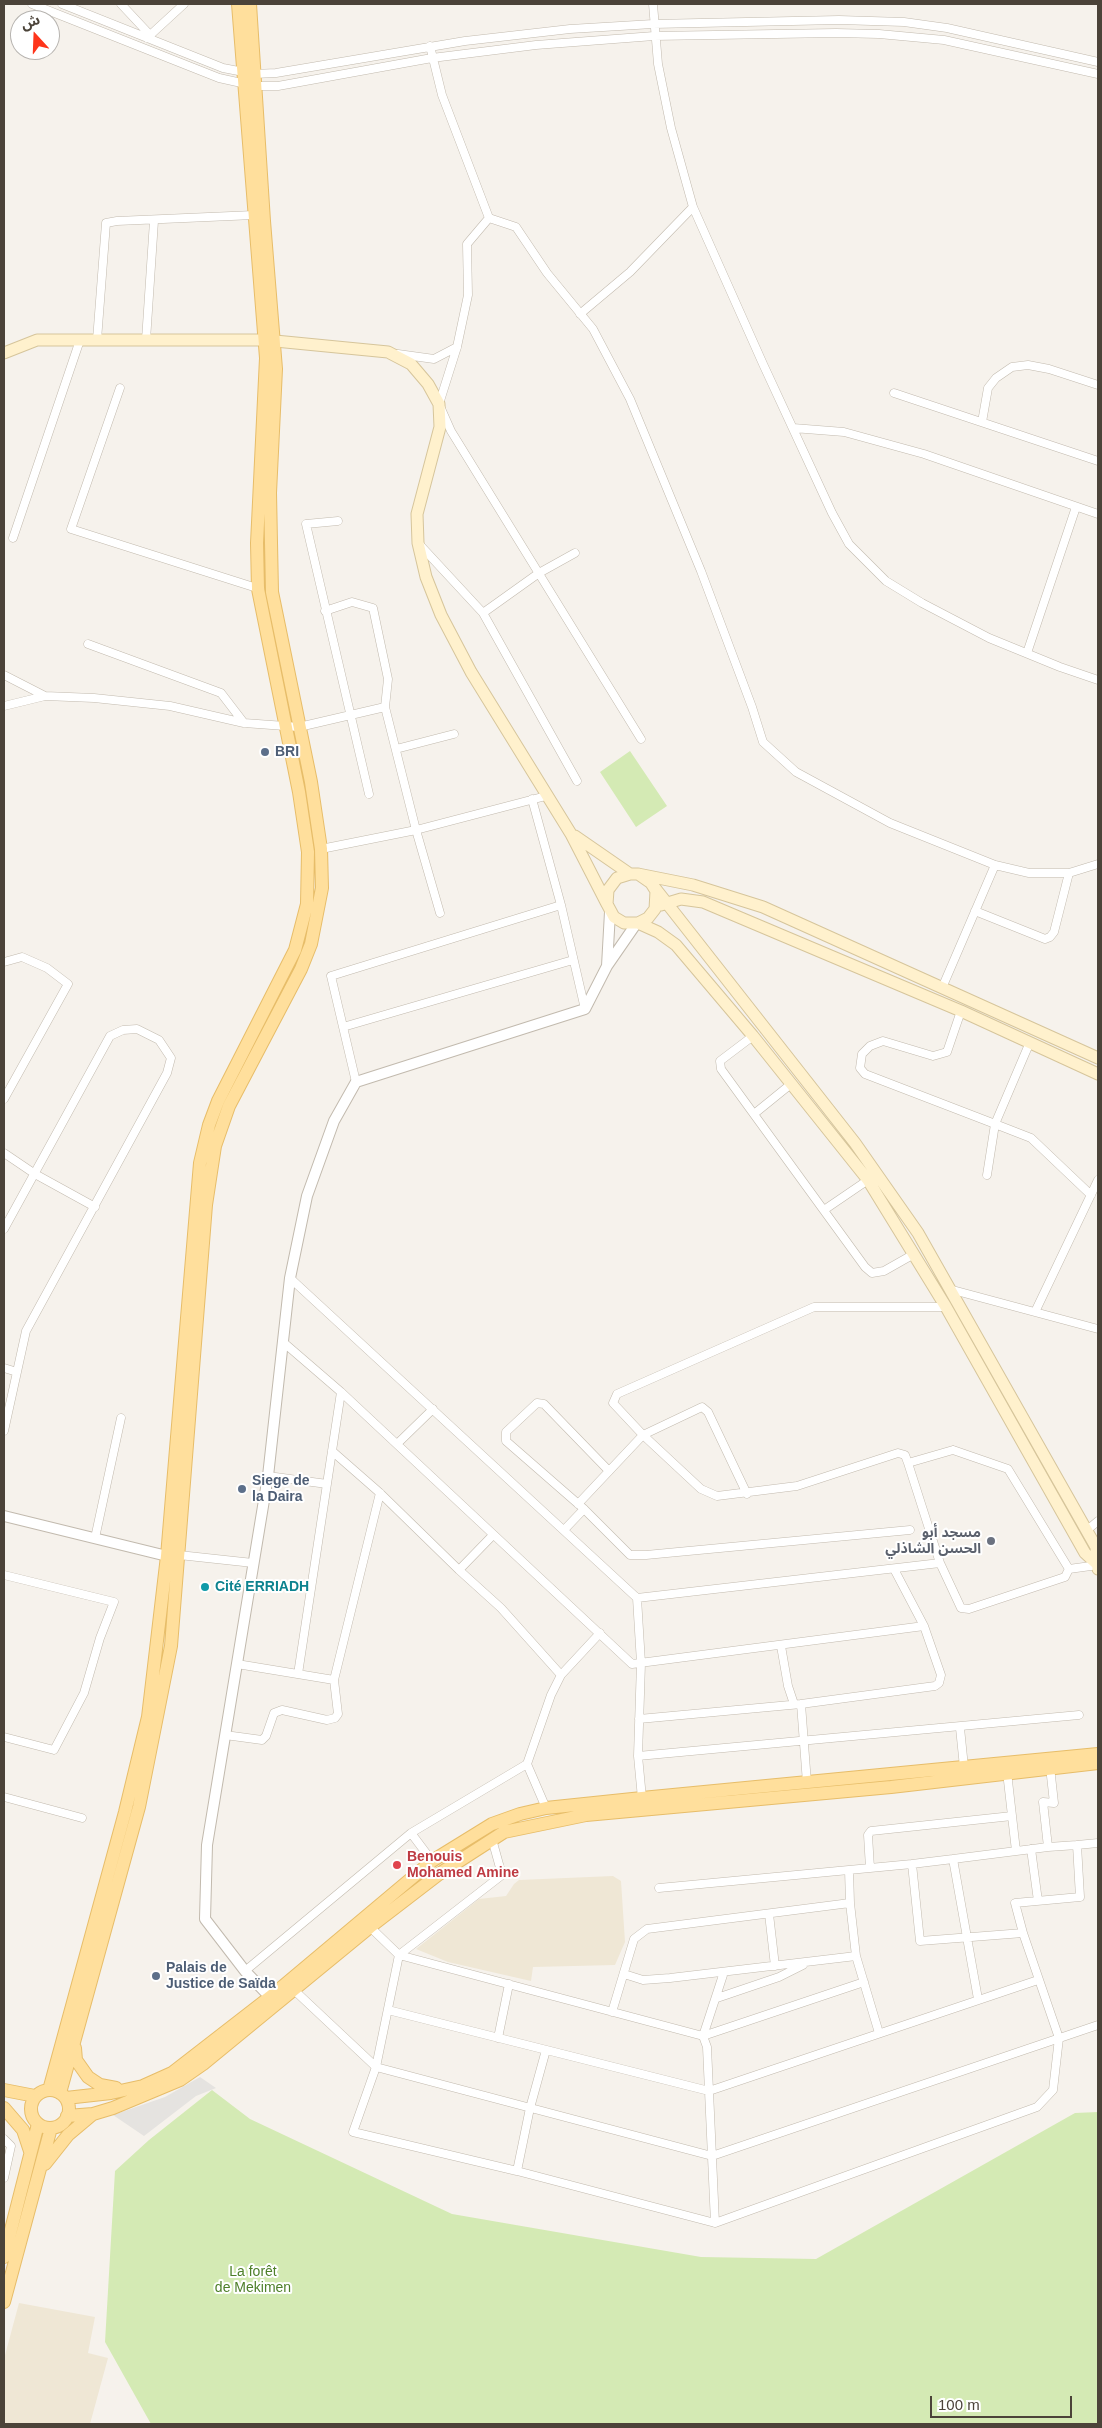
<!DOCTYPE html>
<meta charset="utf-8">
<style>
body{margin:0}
#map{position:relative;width:1102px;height:2428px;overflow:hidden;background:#f6f2ec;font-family:Arial,"Noto Sans Arabic",sans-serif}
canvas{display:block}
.frame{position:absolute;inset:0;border:5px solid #4b4339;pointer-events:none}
.north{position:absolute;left:10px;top:10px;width:50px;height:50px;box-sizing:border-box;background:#fff;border:1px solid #b7b4b0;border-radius:50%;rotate:340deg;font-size:14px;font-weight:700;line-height:20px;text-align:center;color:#4b4339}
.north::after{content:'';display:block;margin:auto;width:18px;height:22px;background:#fe351b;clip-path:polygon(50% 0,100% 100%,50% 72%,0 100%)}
.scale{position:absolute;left:930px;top:2396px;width:142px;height:22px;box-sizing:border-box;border:2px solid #4b4339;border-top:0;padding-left:6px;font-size:15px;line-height:18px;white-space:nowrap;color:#4b4339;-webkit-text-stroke:4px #fff;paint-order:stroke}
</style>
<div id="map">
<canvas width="1102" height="2428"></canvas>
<div class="frame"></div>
<div class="north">ش</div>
<div class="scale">100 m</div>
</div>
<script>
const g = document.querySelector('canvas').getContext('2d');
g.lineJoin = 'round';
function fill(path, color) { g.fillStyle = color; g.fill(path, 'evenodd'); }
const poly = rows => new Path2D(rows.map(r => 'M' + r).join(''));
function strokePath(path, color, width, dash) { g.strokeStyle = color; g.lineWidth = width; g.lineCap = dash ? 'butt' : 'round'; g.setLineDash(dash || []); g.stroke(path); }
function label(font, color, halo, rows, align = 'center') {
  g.font = font + ' Arial,"Noto Sans Arabic",sans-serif'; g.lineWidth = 4; g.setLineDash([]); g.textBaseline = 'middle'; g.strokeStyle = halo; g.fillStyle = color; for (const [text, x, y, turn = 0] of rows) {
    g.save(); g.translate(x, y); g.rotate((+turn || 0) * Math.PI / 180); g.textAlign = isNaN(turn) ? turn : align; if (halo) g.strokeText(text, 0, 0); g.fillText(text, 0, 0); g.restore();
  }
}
const education = poly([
 [613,1876,621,1881,625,1942,615,1965,533,1967,531,1981,448,1962,416,1949,479,1899,506,1896,514,1884,519,1880],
 [19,2303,95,2317,88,2353,108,2358,90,2424,4,2424,4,2359]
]);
const green = poly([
 [630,751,667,806,636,827,600,772],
 [212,2090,250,2119,452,2214,701,2257,816,2259,1075,2113,1098,2112,1098,2424,151,2424,105,2342,115,2171,149,2140]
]);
const parking = poly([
 [200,2077,216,2088,196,2096,144,2136,113,2115,165,2097]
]);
const minor = poly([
 [32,4,219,78,255,86,278,86,432,58,536,45,654,36,836,33,879,34,944,40,1098,74],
 [62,4,223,68,254,74,276,73,465,41,570,29,653,24,839,20,904,22,947,28,1098,62],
 [121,4,150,35],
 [653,4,658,64,671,128,693,207,763,364,832,513,849,544,886,581,922,603,989,638,1060,667,1098,680],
 [147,38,184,4],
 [430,46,442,95,489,218,516,227,547,273,593,329,630,399,701,571,752,707,763,742,796,772,890,823,995,865,1029,873,1069,873,1098,864],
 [489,218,467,244,468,295,457,347,439,404,451,431,641,739],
 [580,314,630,272,693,207],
 [97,340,106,223,117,221,254,215],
 [146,340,154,221],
 [398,354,434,359,457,347],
 [120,388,71,529,260,589],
 [894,393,1098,461],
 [982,422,988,388,996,378,1012,367,1028,365,1049,369,1098,385],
 [793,428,844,432,924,454,1098,514],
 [338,521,306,524,369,794],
 [13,538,80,340],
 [420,545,483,613,577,781],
 [325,611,352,602,373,608,388,679,385,707],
 [483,613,539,573,575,553],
 [88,644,221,693,244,723],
 [1027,653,1076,507],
 [4,675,45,696],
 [4,706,45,696,94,698,170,706,244,723,299,727,385,707,416,830,440,913],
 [396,749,454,734],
 [532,799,561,905,585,1009],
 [321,849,416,830,546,796],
 [975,911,1045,939,1050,937,1054,932,1069,873],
 [4,962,22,957,47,968,68,984,4,1099],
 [942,988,995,865],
 [961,1011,947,1052,933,1056,883,1041,870,1046,862,1054,860,1068,865,1074,995,1124,1030,1042],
 [343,1027,573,960],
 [753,1036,720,1061,721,1069,865,1267,872,1273,884,1271,914,1254],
 [356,1082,331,976,561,905],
 [754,1114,791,1084],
 [4,1153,35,1174,95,1207],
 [987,1175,995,1124,1031,1138,1091,1195],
 [824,1210,868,1180],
 [4,1229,110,1036,123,1030,137,1029,159,1040,171,1058,167,1073,26,1331,4,1431],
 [290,1278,637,1598,641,1663,638,1756,642,1798],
 [949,1289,1098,1329],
 [1035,1312,1098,1180],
 [283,1342,341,1392,632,1664,924,1626,894,1569],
 [4,1368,17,1372],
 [397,1444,433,1409],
 [953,1450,1008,1469,1069,1569,1065,1577,969,1609,961,1608,940,1563,908,1463,953,1450],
 [332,1451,380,1493,459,1570,493,1535],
 [908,1463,905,1455,898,1453,797,1486,717,1496,701,1489,643,1435,613,1403,617,1394,814,1307,946,1307],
 [609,1471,544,1404,537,1403,506,1432,506,1441,584,1509,630,1555,646,1555,910,1530],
 [268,1476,327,1484],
 [578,1504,643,1435,702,1407,708,1412,747,1494],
 [564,1530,584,1509],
 [1086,1531,1098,1521],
 [95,1538,121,1418],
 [179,1555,253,1563],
 [1069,1569,1098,1565],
 [459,1570,501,1608,561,1675],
 [4,1575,114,1602,100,1638,84,1693,54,1750,4,1737],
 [637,1598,940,1563],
 [781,1646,788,1686,794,1704],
 [237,1664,334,1680],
 [298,1674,341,1392],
 [801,1704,935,1686,939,1683,941,1675,924,1626],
 [639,1719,801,1704,807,1783],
 [960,1728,964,1767],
 [225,1735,262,1740,266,1736,274,1713,282,1710,327,1720,335,1718,338,1714,334,1680,380,1493],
 [638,1756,1079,1715],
 [527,1764,546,1808],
 [1007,1772,1016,1851],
 [4,1797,82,1818],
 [411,1833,432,1861],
 [492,1839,502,1875,399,1955,376,2067,353,2132,517,2171,715,2223,1037,2107,1053,2090,1059,2038,1023,1933],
 [1077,1845,1098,1843],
 [1031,1849,1038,1901],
 [953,1859,912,1864,920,1941,1023,1933,1015,1903,1080,1897,1077,1845,1048,1847,1043,1802,1054,1803,1050,1767],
 [870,1868,868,1835,871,1831,1012,1816],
 [849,1870,850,1903],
 [659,1888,912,1864],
 [769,1914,775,1966],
 [370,1927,399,1955,703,2036,707,2047,715,2223],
 [245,1971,411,1833,527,1764,551,1695,561,1675,600,1633],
 [724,1972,703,2036,864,1982],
 [624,1974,643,1980,670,1978,856,1956],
 [294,1990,376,2067,712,2156,1098,2025],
 [717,1998,779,1977,803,1965],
 [978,1999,953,1859,1048,1847],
 [388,2010,709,2091,1038,1980],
 [612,2012,634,1939,647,1929,850,1903,856,1956,879,2033],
 [498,2038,509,1984],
 [4,2139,11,2146,4,2178],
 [517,2171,530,2108,546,2050]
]);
const tertiary = poly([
 [607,966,610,912],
 [4,1516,167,1556,173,1555],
 [270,1997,245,1971,205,1919,207,1845,268,1476,290,1278,307,1196,334,1121,356,1082,585,1009,607,966,636,924]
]);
const secondary = poly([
 [4,353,37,340,265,340,388,352,411,364,428,384,439,404,440,427,417,514,418,543,426,577,441,615,471,672,571,834,607,904],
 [575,836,630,874],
 [638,874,651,883,656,891,655,909,648,918,638,923,624,923,614,917,607,904,608,890,617,878,630,874,638,874,693,885,763,907,1098,1058],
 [651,883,855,1143,918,1233,1096,1547,1098,1569],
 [661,905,681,899,703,902,961,1011,1098,1074],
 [638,923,658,932,676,945,753,1036,868,1180,946,1307,1085,1553,1098,1565]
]);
const primary = poly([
 [75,2048,76,2060,88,2077,100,2085,116,2088],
 [4,2090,35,2096],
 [49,2090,125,1812,148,1717,167,1556,200,1163,209,1125,218,1101,295,950,307,904,308,852,299,792,258,589,257,543,266,358,238,4],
 '31 2109a19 19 0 1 1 38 0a19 19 0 1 1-38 0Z',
 [60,2093,139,1807,171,1646,206,1205,215,1146,229,1106,301,969,311,944,322,888,321,849,311,782,272,592,270,493,276,369,264,221,250,4],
 [66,2098,111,2093,143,2086,172,2073,270,1997,432,1861,492,1824,520,1814,546,1808,642,1798,1098,1754],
 [4,2108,23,2130,30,2151],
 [67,2116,93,2114,113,2108,180,2080,203,2064,370,1927,439,1874,504,1832,586,1815,891,1787,1098,1763],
 [45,2164,68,2135,93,2114],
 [4,2257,38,2124],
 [4,2302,51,2128]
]);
const markers = [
 [265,752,5,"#5c6f8a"],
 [242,1489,5,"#5c6f8a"],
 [991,1541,5,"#6b7280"],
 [205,1587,5,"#0f9aa8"],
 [397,1865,5,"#e0444e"],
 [156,1976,5,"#5c6f8a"]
];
const serviceNames = [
 ["BRI",275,752],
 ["Siege de",252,1481],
 ["la Daira",252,1497],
 ["Palais de",166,1968],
 ["Justice de Saïda",166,1984]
];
const worshipNames = [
 ["مسجد أبو",981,1533],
 ["الحسن الشاذلي",981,1549]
];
const cultureNames = [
 ["Cité ERRIADH",215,1587]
];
const healthNames = [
 ["Benouis",407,1857],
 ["Mohamed Amine",407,1873]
];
const parkNames = [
 ["La forêt",253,2272],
 ["de Mekimen",253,2288]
];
fill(education, '#efe7d5');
fill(green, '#d4eab4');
fill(parking, '#e5e3e0');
strokePath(minor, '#c2baae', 9);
strokePath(tertiary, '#c2baae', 12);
strokePath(secondary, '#d6c59b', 13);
strokePath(primary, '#e7bd69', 14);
strokePath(minor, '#fff', 8);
strokePath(tertiary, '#fff', 10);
strokePath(secondary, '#fff1cd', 11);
strokePath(primary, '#ffdf9c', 12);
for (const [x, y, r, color] of markers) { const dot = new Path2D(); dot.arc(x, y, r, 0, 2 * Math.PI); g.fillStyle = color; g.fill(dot); strokePath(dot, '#fff', 2); }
label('bold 14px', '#4e5e75', '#fff', serviceNames, 'left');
label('bold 14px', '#5b616d', '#fff', worshipNames, 'right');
label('bold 14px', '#0d838f', '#fff', cultureNames, 'left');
label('bold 14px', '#be3a42', '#fff', healthNames, 'left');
label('14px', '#4d7f29', '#fff', parkNames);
</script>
